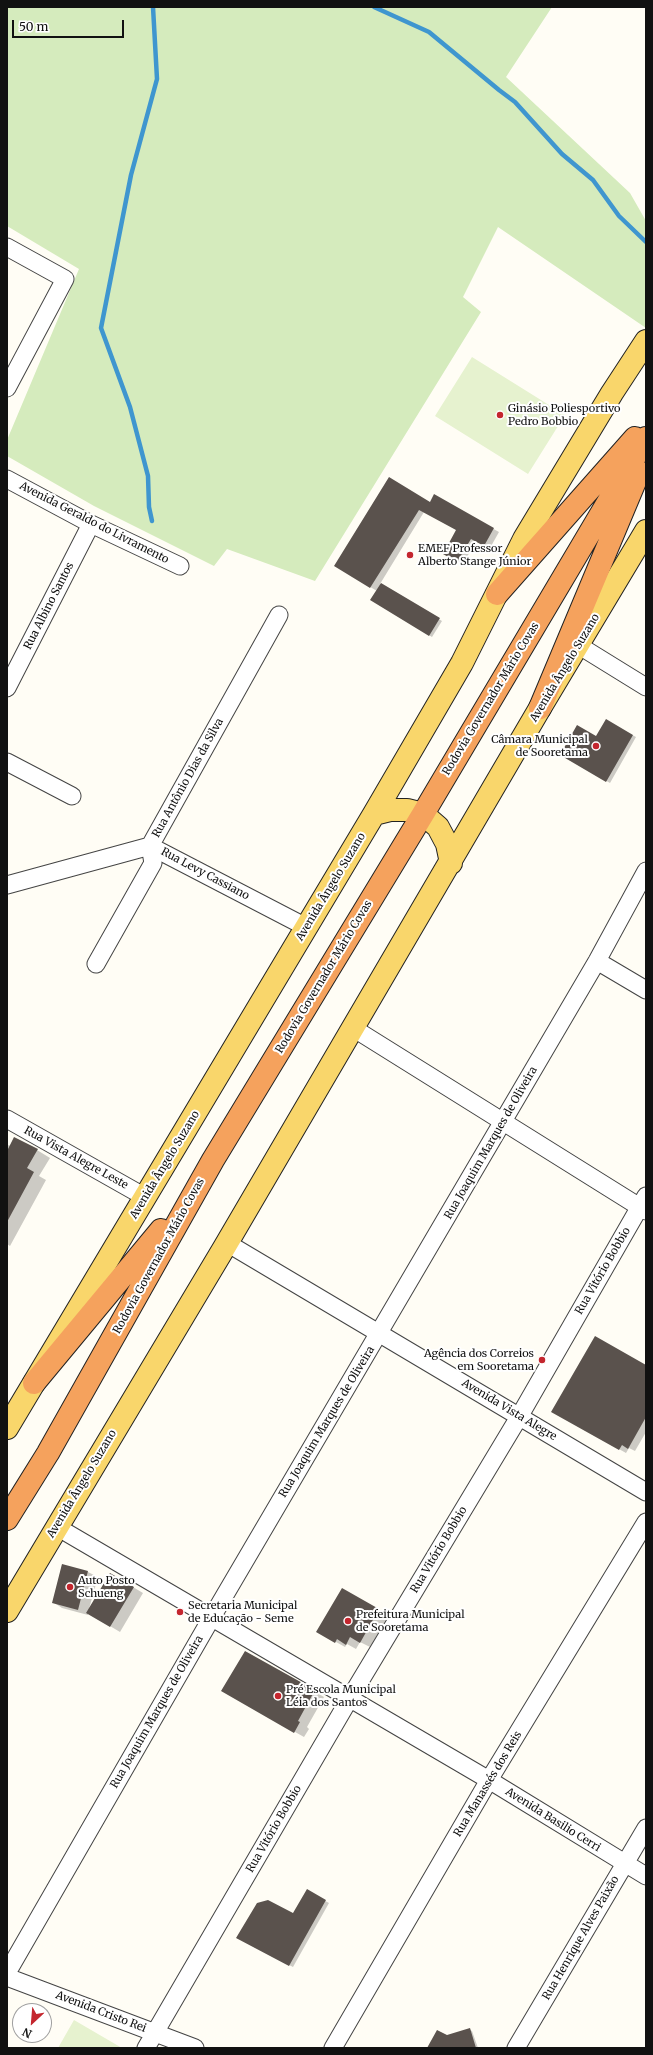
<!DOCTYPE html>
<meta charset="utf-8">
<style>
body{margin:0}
#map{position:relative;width:653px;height:2055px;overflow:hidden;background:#fffdf5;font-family:Merriweather,serif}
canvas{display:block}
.frame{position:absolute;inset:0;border:8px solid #111;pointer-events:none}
.north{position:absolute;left:12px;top:2003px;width:40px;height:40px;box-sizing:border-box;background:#fff;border:1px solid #a0a0a0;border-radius:50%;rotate:206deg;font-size:11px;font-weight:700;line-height:16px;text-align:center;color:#111}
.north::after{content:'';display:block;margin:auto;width:14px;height:18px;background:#c4262e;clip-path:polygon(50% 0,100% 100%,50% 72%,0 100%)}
.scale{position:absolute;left:12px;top:20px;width:112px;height:18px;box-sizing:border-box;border:2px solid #111;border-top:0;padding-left:5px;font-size:12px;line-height:14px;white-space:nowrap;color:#111;-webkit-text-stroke:3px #fff;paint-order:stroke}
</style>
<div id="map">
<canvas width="653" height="2055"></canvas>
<div class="frame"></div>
<div class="north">N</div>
<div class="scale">50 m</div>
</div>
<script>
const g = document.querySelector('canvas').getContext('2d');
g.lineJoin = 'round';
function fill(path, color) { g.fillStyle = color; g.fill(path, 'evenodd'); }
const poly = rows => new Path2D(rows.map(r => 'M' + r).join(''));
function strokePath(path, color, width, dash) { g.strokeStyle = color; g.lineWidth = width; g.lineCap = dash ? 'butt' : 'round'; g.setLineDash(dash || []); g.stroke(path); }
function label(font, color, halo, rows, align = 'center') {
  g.font = font + ' Merriweather,serif'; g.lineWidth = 4; g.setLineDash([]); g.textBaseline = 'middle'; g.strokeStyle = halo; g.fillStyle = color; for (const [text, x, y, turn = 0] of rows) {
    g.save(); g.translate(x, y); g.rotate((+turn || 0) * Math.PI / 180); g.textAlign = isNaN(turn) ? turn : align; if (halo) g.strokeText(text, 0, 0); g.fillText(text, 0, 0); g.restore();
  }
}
const green = poly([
 [7,7,552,7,506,77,630,193,646,221,646,328,498,227,463,297,481,312,315,581,227,549,214,566,94,506,7,456,7,440,79,269,7,226]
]);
const pitch = poly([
 [472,357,565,415,528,474,435,416],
 [74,2020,122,2048,58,2048]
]);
const shadow = poly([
 [389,478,430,503,434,496,499,532,490,548,476,541,463,564,444,553,457,530,424,512,380,584,442,621,432,637,371,600,377,591,335,566],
 [606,721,636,737,610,783,561,755,596,737],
 [7,1145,37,1150,50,1158,39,1176,46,1180,10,1246,7,1244],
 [646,1366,646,1432,635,1451,629,1448,626,1453,553,1412],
 [62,1565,88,1572,98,1577,89,1609,111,1574,143,1593,120,1632,88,1613,88,1615,62,1608,53,1602],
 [342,1589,388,1616,370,1647,360,1642,356,1649,347,1644,345,1647,318,1632],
 [246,1652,324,1697,307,1727,309,1729,304,1737,222,1691],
 [307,1891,329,1903,293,1967,237,1938,294,1914],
 [470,2030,472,2031,478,2048,429,2048,447,2036]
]);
const stream = poly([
 [374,7,429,32,499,90,515,102,562,154,593,180,619,216,646,242],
 [152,521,149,507,148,476,130,407,101,328,131,175,157,79,153,7]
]);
const building = poly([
 [389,477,430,502,434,494,494,528,484,546,471,539,457,562,443,554,456,530,419,510,370,588,334,566],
 [381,583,440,618,429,636,370,600],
 [606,719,633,735,606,782,560,755,577,725,596,736],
 [14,1137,38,1149,27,1168,34,1172,7,1222,7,1151],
 [595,1336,646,1365,646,1417,628,1449,622,1445,619,1450,551,1412],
 [62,1564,88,1571,78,1610,52,1603],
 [110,1573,134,1587,110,1627,86,1613],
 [342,1588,379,1609,360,1643,350,1637,346,1645,337,1639,335,1643,316,1632],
 [245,1651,315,1690,298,1721,300,1722,294,1733,221,1691],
 [307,1889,326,1900,289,1966,236,1938,257,1903,268,1900,293,1913],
 [470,2028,476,2048,427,2048,437,2030,447,2035]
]);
const minor = poly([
 [7,247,65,279,7,388],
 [7,479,91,524,180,566],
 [578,645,646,687],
 [7,688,91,524],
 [7,762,72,796],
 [7,885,150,846,306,927],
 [597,961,646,990],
 [96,964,153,863,150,846,279,615],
 [353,1028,646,1211],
 [7,1119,145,1197],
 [227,1243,646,1492],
 [57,1527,489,1780,646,1876],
 [7,1973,212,1617,597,961,646,871],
 [7,1977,195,2048],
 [146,2048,350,1698,519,1417,646,1196],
 [333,2048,489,1780,646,1522],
 [516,2048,646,1828]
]);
const major = poly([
 [374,814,390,810,407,810,423,814,438,827,447,844,451,863],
 [7,1428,374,814,462,663,524,539,612,393,646,341],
 [7,1611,224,1248,540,708,646,531]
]);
const highway = poly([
 [497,594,635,438],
 [540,708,639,472],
 [34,1383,161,1230],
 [7,1519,48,1453,213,1160,423,814,646,438]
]);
const markers = [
 [500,415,4,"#c4262e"],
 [410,555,4,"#c4262e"],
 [596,746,4,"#c4262e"],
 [542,1360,4,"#c4262e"],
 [70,1587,4,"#c4262e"],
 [180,1612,4,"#c4262e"],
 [348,1621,4,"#c4262e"],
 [278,1696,4,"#c4262e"]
];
const poiNames = [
 ["Ginásio Poliesportivo",508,409],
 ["Pedro Bobbio",508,422],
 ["EMEF Professor",418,549],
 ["Alberto Stange Júnior",418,562],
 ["Câmara Municipal",588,740,"right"],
 ["de Sooretama",588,753,"right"],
 ["Agência dos Correios",534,1354,"right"],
 ["em Sooretama",534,1367,"right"],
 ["Auto Posto",78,1581],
 ["Schueng",78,1594],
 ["Secretaria Municipal",188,1606],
 ["de Educação - Seme",188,1619],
 ["Prefeitura Municipal",356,1615],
 ["de Sooretama",356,1628],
 ["Pré Escola Municipal",286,1690],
 ["Léia dos Santos",286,1703]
];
const streetNames = [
 ["Avenida Geraldo do Livramento",94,523,27],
 ["Rua Albino Santos",49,606,-63],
 ["Avenida Ângelo Suzano",565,668,-59],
 ["Rodovia Governador Mário Covas",491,699,-59],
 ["Rua Antônio Dias da Silva",188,778,-61],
 ["Rua Levy Cassiano",205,874,28],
 ["Avenida Ângelo Suzano",331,887,-59],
 ["Rodovia Governador Mário Covas",324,977,-59],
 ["Rua Joaquim Marques de Oliveira",491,1143,-60],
 ["Rua Vista Alegre Leste",76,1158,29],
 ["Avenida Ângelo Suzano",165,1165,-59],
 ["Rodovia Governador Mário Covas",159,1256,-61],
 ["Rua Vitório Bobbio",603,1271,-60],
 ["Avenida Vista Alegre",509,1410,31],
 ["Rua Joaquim Marques de Oliveira",327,1422,-59],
 ["Avenida Ângelo Suzano",82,1484,-59],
 ["Rua Vitório Bobbio",439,1550,-59],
 ["Rua Joaquim Marques de Oliveira",157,1712,-60],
 ["Rua Manassés dos Reis",488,1784,-59],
 ["Avenida Basilio Cerri",553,1820,32],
 ["Rua Vitório Bobbio",274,1829,-60],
 ["Rua Henrique Alves Paixão",581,1938,-60],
 ["Avenida Cristo Rei",101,2012,21]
];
fill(green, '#d5ebbd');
fill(pitch, '#e6f2cf');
fill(shadow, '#0003');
strokePath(stream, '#3f96cf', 4.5);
fill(building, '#5a524d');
strokePath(minor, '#444', 19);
strokePath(major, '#222', 24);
strokePath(highway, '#222', 24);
strokePath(minor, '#fff', 17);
strokePath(major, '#f9d66b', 22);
strokePath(highway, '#f5a25d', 22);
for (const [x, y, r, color] of markers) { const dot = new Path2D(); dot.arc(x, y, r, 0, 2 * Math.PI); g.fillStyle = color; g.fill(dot); strokePath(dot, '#fff', 1.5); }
label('11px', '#111', '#fff', poiNames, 'left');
label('11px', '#111', '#fff', streetNames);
</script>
